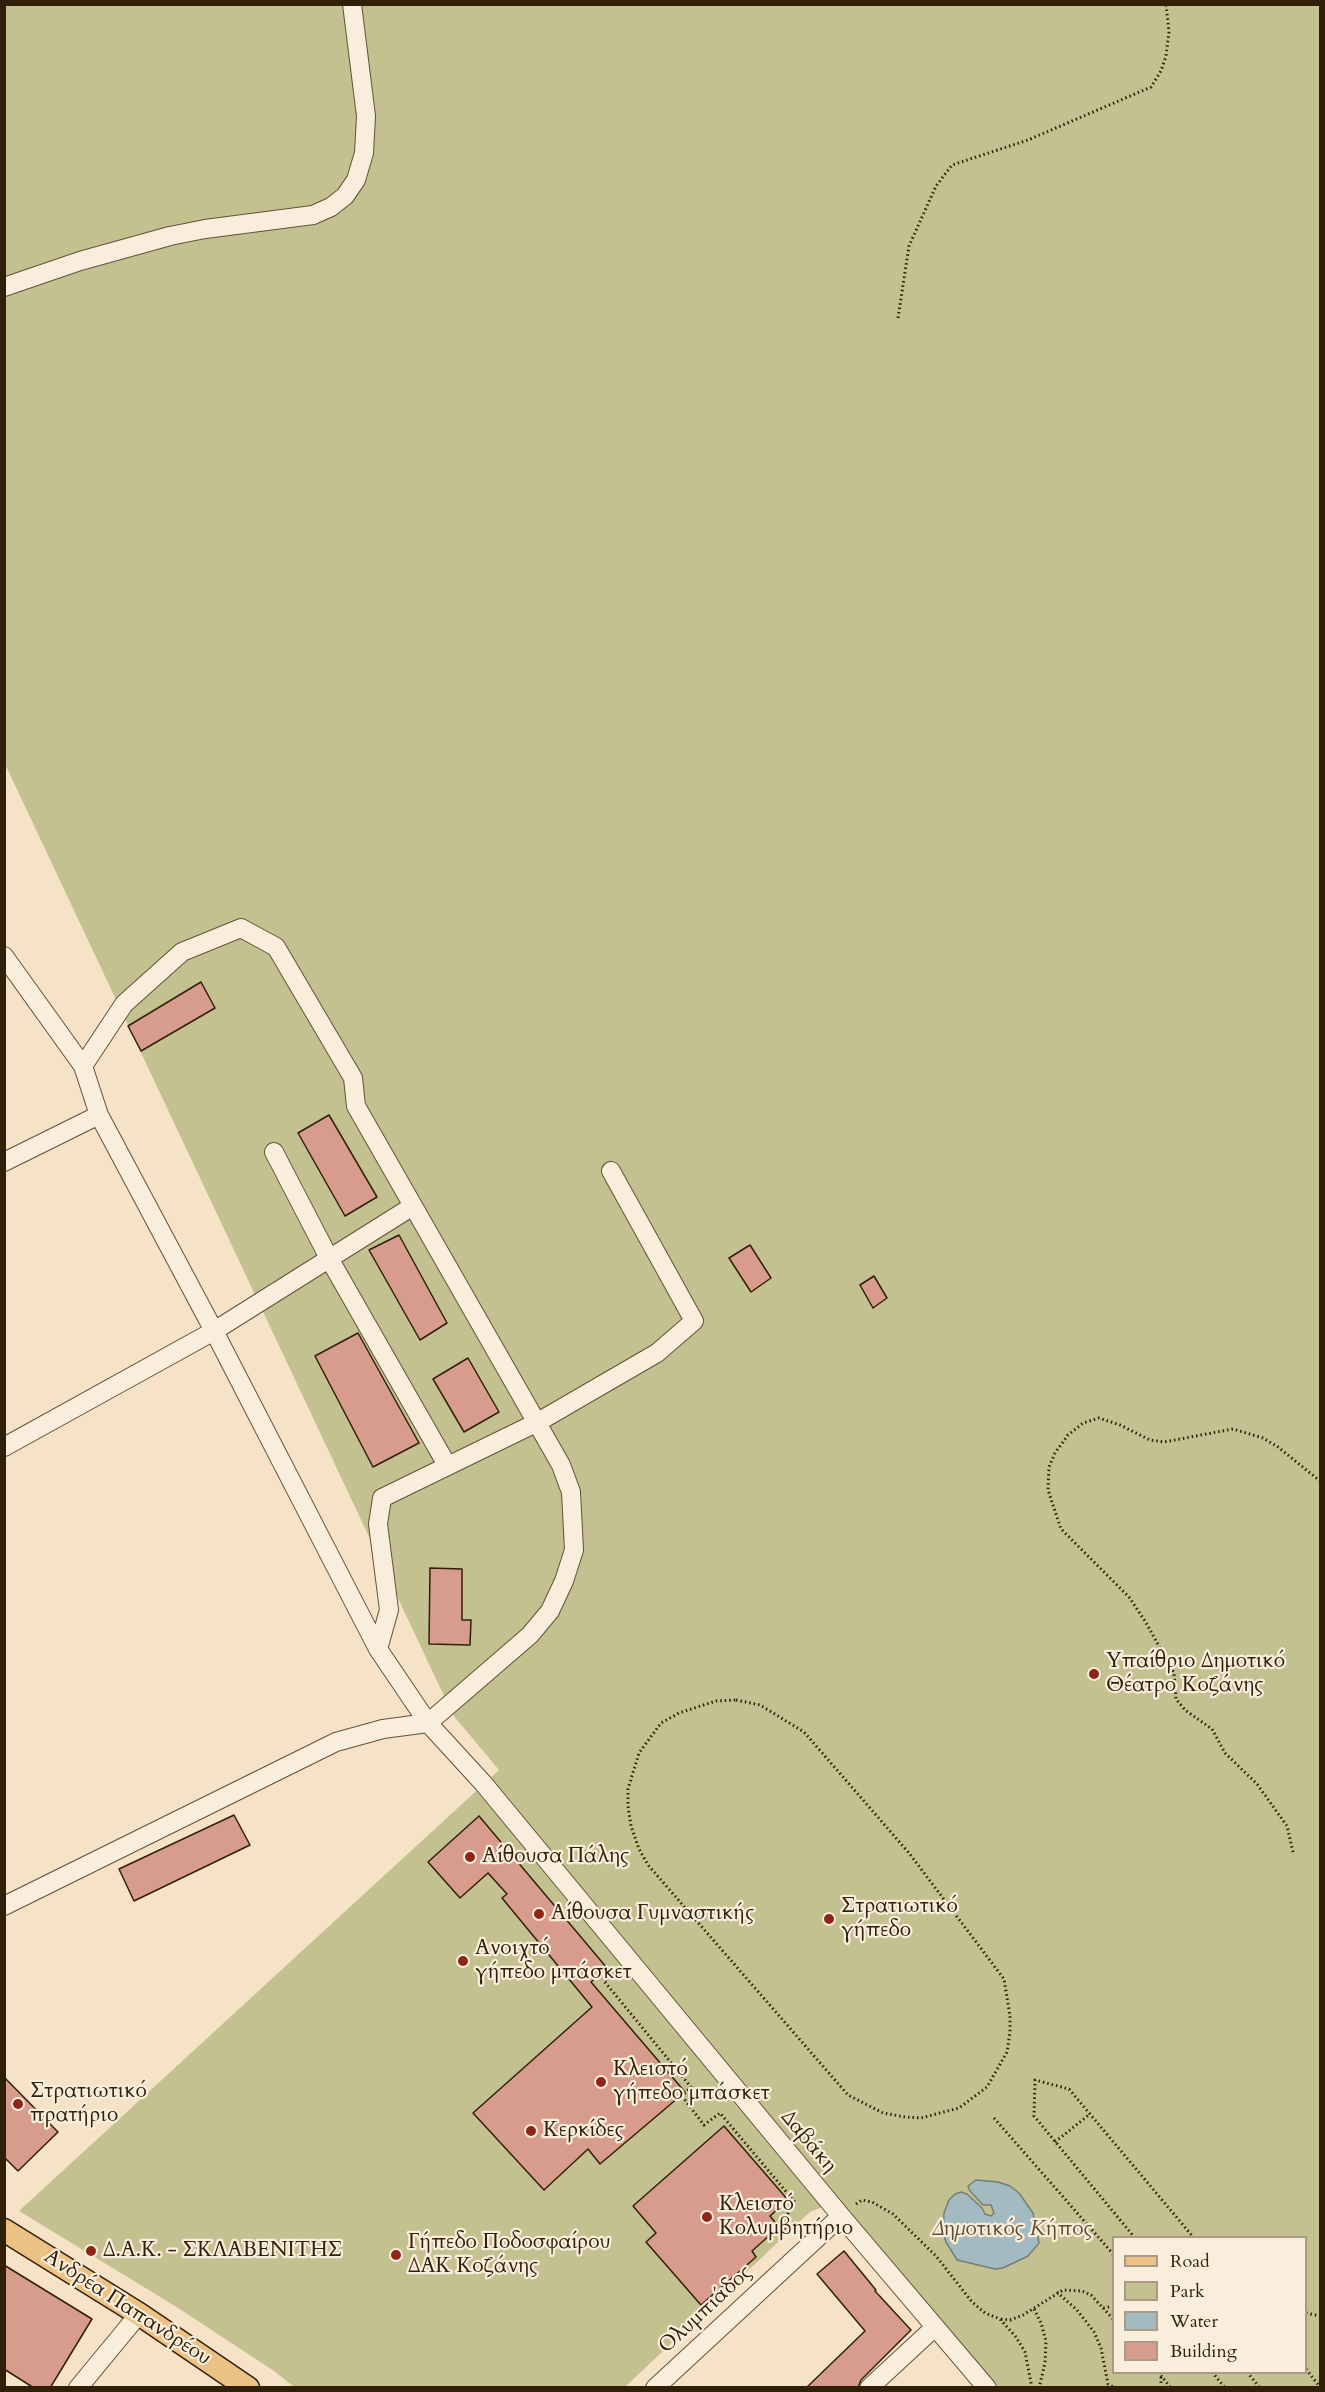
<!DOCTYPE html>
<meta charset="utf-8">
<style>
body{margin:0}
#map{position:relative;width:1325px;height:2392px;overflow:hidden;background:#f6e3c7;font-family:Cardo,serif}
canvas{display:block}
.frame{position:absolute;inset:0;border:6px solid #312009;pointer-events:none}
.legend{position:absolute;left:1112px;top:2236px;width:195px;height:138px;box-sizing:border-box;background:#f9eddb;border:2px solid #a99b87;margin:0;padding:8px 10px;list-style:none;font-size:18px;color:#312009}
.legend li{display:flex;align-items:center;gap:12px;height:30px}
.legend b{width:30px;border:2px solid #a99b87}
</style>
<div id="map">
<canvas width="1325" height="2392"></canvas>
<div class="frame"></div>
<ul class="legend">
<li><b style="height:8px;background:#ebc284"></b>Road</li>
<li><b style="height:16px;background:#c4c191"></b>Park</li>
<li><b style="height:16px;background:#a3bbc0"></b>Water</li>
<li><b style="height:16px;background:#d89c8d"></b>Building</li>
</ul>
</div>
<script>
const g = document.querySelector('canvas').getContext('2d');
g.lineJoin = 'round';
function fill(path, color) { g.fillStyle = color; g.fill(path, 'evenodd'); }
const poly = rows => new Path2D(rows.map(r => 'M' + r).join(''));
function strokePath(path, color, width, dash) { g.strokeStyle = color; g.lineWidth = width; g.lineCap = dash ? 'butt' : 'round'; g.setLineDash(dash || []); g.stroke(path); }
function label(font, color, halo, rows, align = 'center') {
  g.font = font + ' Cardo,serif'; g.lineWidth = 4.5; g.setLineDash([]); g.textBaseline = 'middle'; g.strokeStyle = halo; g.fillStyle = color; for (const [text, x, y, turn = 0] of rows) {
    g.save(); g.translate(x, y); g.rotate((+turn || 0) * Math.PI / 180); g.textAlign = isNaN(turn) ? turn : align; if (halo) g.strokeText(text, 0, 0); g.fillText(text, 0, 0); g.restore();
  }
}
const green = poly([
 [4,5,1320,5,1320,2387,994,2387,832,2203,810,2212,625,2387,294,2387,274,2371,175,2306,19,2211,499,1770,453,1715,5,764],
 [1114,2238,1306,2238,1306,2372,1114,2372]
]);
const water = poly([
 [976,2180,998,2182,1010,2186,1019,2193,1033,2213,1039,2243,1028,2256,1003,2268,995,2269,957,2260,946,2242,943,2232,944,2213,949,2200,955,2194,961,2192,967,2194,982,2208,985,2214,991,2216,994,2213,991,2205,983,2205,970,2191,968,2186,976,2180]
]);
const building = poly([
 [201,982,215,1008,141,1051,128,1026,201,982],
 [329,1115,377,1197,345,1216,298,1133,329,1115],
 [399,1235,447,1323,420,1340,369,1250,399,1235],
 [750,1245,771,1278,751,1292,729,1258,750,1245],
 [874,1276,887,1298,873,1308,860,1285,874,1276],
 [358,1333,419,1443,373,1467,315,1356,358,1333],
 [468,1358,499,1412,464,1432,433,1379,468,1358],
 [430,1568,462,1569,462,1620,471,1620,470,1645,429,1644,430,1568],
 [234,1815,250,1845,134,1901,119,1869,234,1815],
 [479,1816,607,1968,591,1982,685,2092,600,2164,588,2149,544,2190,473,2113,592,2007,502,1898,507,1894,488,1873,460,1898,428,1862,479,1816],
 [4,2077,58,2132,18,2171,4,2157,4,2077],
 [724,2126,788,2200,770,2216,779,2227,752,2251,756,2257,701,2305,646,2242,656,2233,633,2206,724,2126],
 [844,2251,876,2290,875,2291,911,2330,861,2380,858,2388,806,2388,865,2331,817,2274,844,2251],
 [4,2265,92,2319,50,2388,34,2388,4,2369,4,2265]
]);
const path = poly([
 [898,318,909,246,936,186,952,165,1028,140,1151,87,1161,71,1166,56,1169,32,1166,4],
 [736,1700,760,1705,804,1732,909,1853,1004,1979,1010,2016,1010,2032,1007,2052,987,2087,959,2108,921,2118,905,2117,883,2113,848,2095,648,1865,639,1849,631,1826,628,1806,628,1789,639,1753,661,1723,679,1713,716,1701,736,1700],
 [1293,1852,1287,1826,1257,1784,1225,1753,1212,1729,1185,1710,1176,1699,1174,1673,1145,1621,1129,1597,1061,1529,1048,1490,1049,1467,1055,1453,1068,1435,1083,1423,1099,1418,1120,1425,1150,1440,1164,1442,1233,1429,1263,1438,1278,1447,1320,1481],
 [614,1974,604,1981,691,2087,682,2096,704,2125,720,2113,794,2201,782,2226,788,2233],
 [994,2118,1114,2255],
 [1055,2142,1090,2114],
 [856,2204,862,2200,872,2202,893,2214,936,2256,972,2302,985,2313,1000,2319,1016,2337,1025,2352,1032,2388],
 [1135,2238,1034,2116,1035,2080,1069,2089,1194,2238],
 [1057,2292,1077,2310,1094,2332,1101,2348,1108,2384,1115,2388],
 [1103,2308,1114,2320],
 [1034,2309,1041,2323,1046,2341,1045,2363,1039,2388],
 [1306,2313,1320,2316],
 [1001,2319,1010,2320,1023,2315,1063,2290,1082,2291,1091,2295,1103,2308,1114,2306],
 [1306,2369,1320,2387],
 [1158,2372,1171,2388],
 [1212,2372,1225,2388],
 [1247,2372,1260,2388],
 [1161,2377,1161,2388]
]);
const minor = poly([
 [4,287,80,261,170,236,205,229,313,215,331,207,345,196,356,180,364,153,366,116,352,4],
 [4,956,83,1066,99,1115,214,1331,378,1649,428,1723,483,1783,841,2216,987,2388],
 [274,1152,330,1260,447,1465],
 [4,1162,99,1115],
 [4,1447,214,1331,413,1206],
 [378,1649,389,1610,378,1524,382,1498,538,1422,657,1353,694,1321,611,1171],
 [4,1906,336,1742,383,1729,428,1723,530,1635,550,1611,564,1581,574,1550,571,1492,561,1465,356,1106,353,1078,276,947,241,928,182,952,124,1004,83,1066],
 [78,2388,139,2314],
 [655,2388,841,2216],
 [869,2388,935,2327]
]);
const major = poly([
 [4,2230,139,2314,248,2388]
]);
const markers = [
 [1094,1674,6,"#8f2418"],
 [470,1857,6,"#8f2418"],
 [539,1914,6,"#8f2418"],
 [829,1919,6,"#8f2418"],
 [463,1961,6,"#8f2418"],
 [601,2082,6,"#8f2418"],
 [18,2104,6,"#8f2418"],
 [531,2131,6,"#8f2418"],
 [707,2217,6,"#8f2418"],
 [91,2251,6,"#8f2418"],
 [396,2255,6,"#8f2418"]
];
const poiNames = [
 ["Υπαίθριο Δημοτικό",1106,1662],
 ["Θέατρο Κοζάνης",1106,1686],
 ["Αίθουσα Πάλης",482,1857],
 ["Στρατιωτικό",841,1907],
 ["γήπεδο",841,1931],
 ["Αίθουσα Γυμναστικής",551,1914],
 ["Ανοιχτό",475,1949],
 ["γήπεδο μπάσκετ",475,1973],
 ["Κλειστό",613,2070],
 ["γήπεδο μπάσκετ",613,2094],
 ["Στρατιωτικό",30,2092],
 ["πρατήριο",30,2116],
 ["Κερκίδες",543,2131],
 ["Κλειστό",719,2205],
 ["Κολυμβητήριο",719,2229],
 ["Γήπεδο Ποδοσφαίρου",408,2243],
 ["ΔΑΚ Κοζάνης",408,2267],
 ["Δ.Α.Κ. - ΣΚΛΑΒΕΝΙΤΗΣ",103,2251]
];
const streetNames = [
 ["Δαβάκη",808,2142,50],
 ["Ανδρέα Παπανδρέου",127,2308,33],
 ["Ολυμπιάδος",706,2310,-43]
];
const parkNames = [
 ["Δημοτικός Κήπος",1012,2230]
];
fill(green, '#c4c191');
fill(water, '#a3bbc0');
strokePath(water, '#757d77', 1.5);
fill(building, '#d89c8d');
strokePath(building, '#312009', 1.5);
strokePath(minor, '#625138', 20);
strokePath(major, '#312009', 25);
strokePath(path, '#312009', 3, [1.5, 3]);
strokePath(minor, '#f9eddb', 18);
strokePath(major, '#ebc284', 22);
for (const [x, y, r, color] of markers) { const dot = new Path2D(); dot.arc(x, y, r, 0, 2 * Math.PI); g.fillStyle = color; g.fill(dot); strokePath(dot, '#f9eddb', 2); }
label('21px', '#312009', '#f9eddb', poiNames, 'left');
label('21px', '#312009', '#f9eddb', streetNames);
label('italic 21px', '#5d5032', '#f9eddb', parkNames);
</script>
